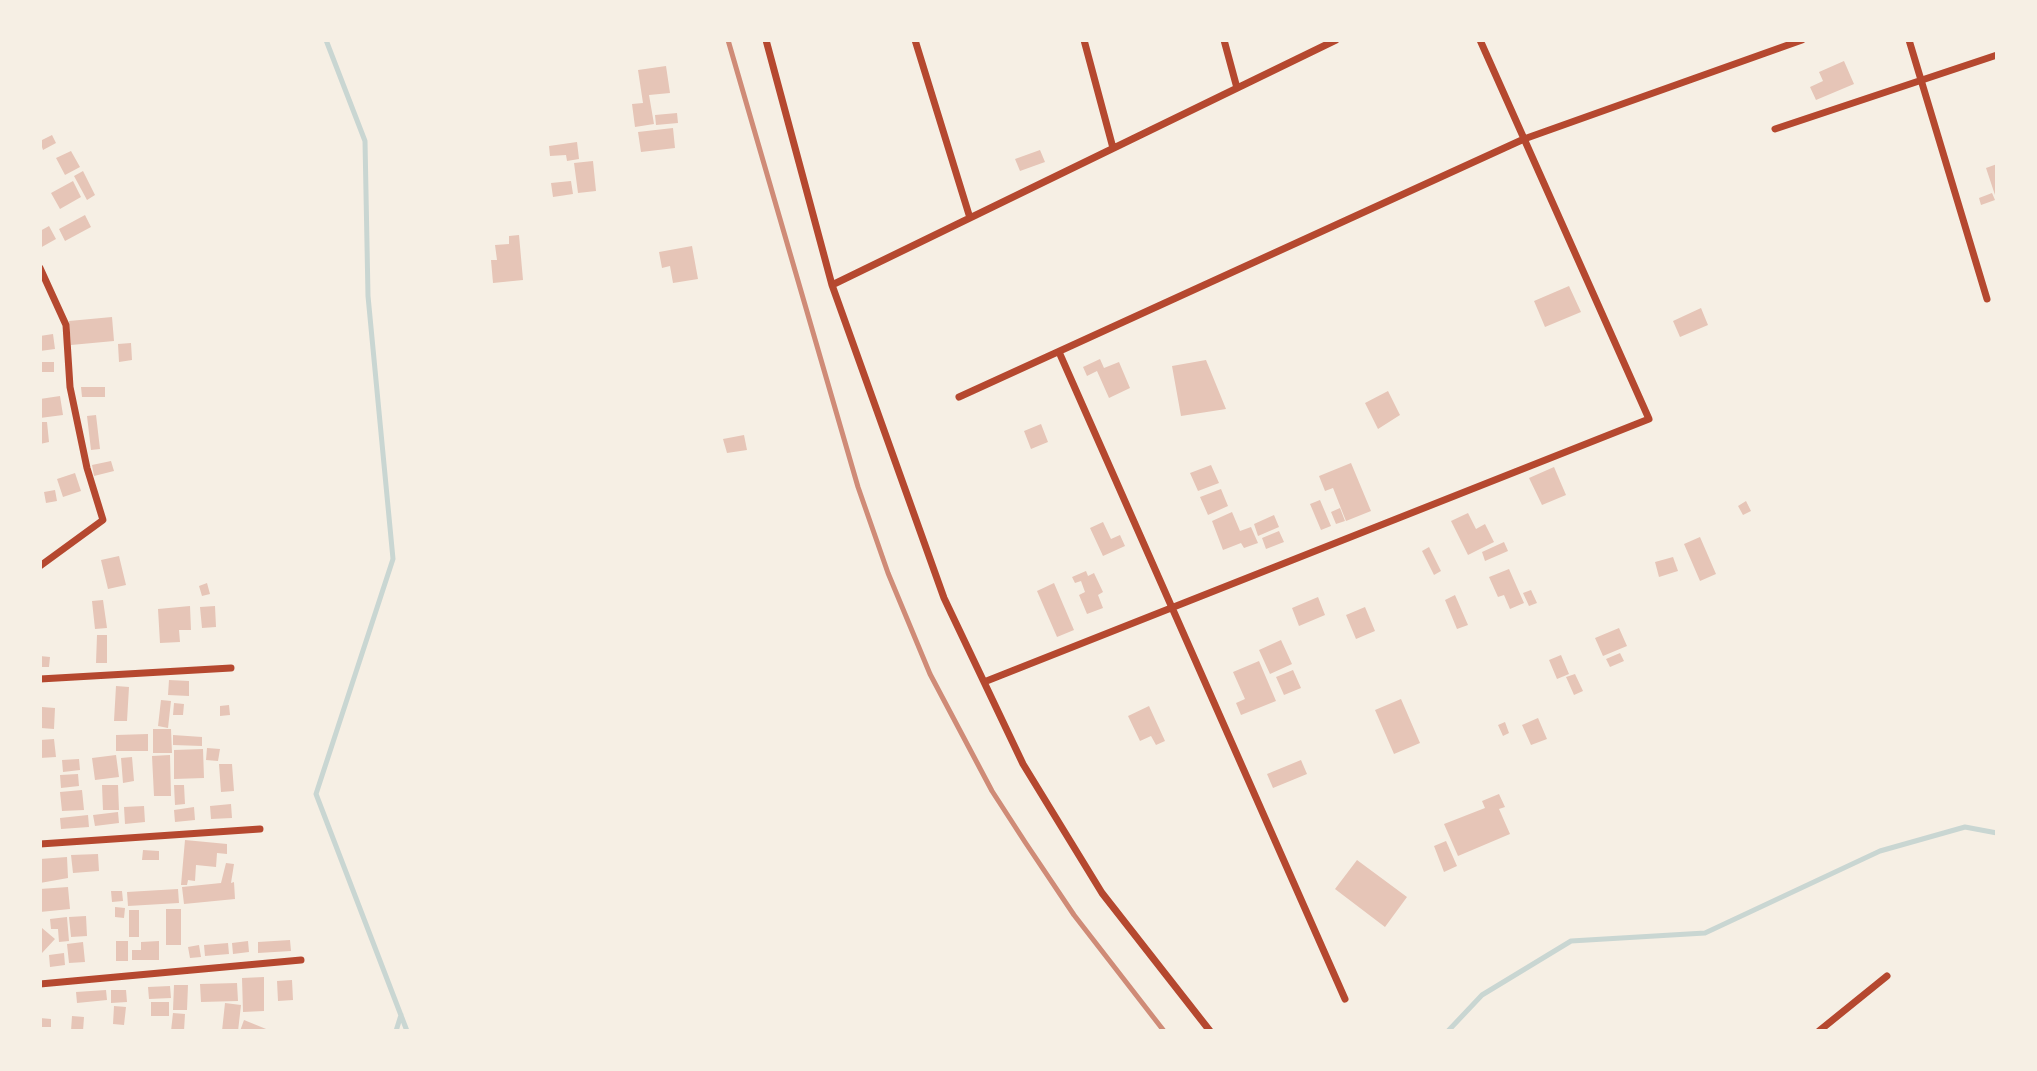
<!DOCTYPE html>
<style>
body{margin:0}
#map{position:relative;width:2037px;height:1071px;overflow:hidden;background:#f6efe4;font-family:Mulish,sans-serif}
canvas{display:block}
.frame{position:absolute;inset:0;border:42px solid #f6efe4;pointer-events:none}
</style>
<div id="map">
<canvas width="2037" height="1071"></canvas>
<div class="frame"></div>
</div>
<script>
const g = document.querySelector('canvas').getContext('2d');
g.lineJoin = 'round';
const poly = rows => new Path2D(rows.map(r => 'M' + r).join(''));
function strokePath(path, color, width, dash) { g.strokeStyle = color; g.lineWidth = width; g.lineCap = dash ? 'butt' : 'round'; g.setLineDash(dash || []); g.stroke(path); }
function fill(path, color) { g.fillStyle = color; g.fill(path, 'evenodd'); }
const stream = poly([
 [326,40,365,141,368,296,393,559,316,794,407,1031],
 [396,1031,401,1015],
 [1448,1031,1482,995,1571,941,1705,933,1880,851,1965,827,1997,833]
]);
const building = poly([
 [1844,61,1854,84,1816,100,1810,87,1823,81,1819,72],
 [666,66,670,93,649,95,654,124,635,127,632,104,643,103,638,70],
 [677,113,678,123,656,125,655,115],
 [673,128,675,148,641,152,638,132],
 [52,135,56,143,43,150,40,141],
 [577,142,579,159,567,161,566,155,550,156,549,146],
 [1040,150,1045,162,1020,171,1015,159],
 [71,151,80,167,65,175,56,158],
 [593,161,596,191,578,193,574,163],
 [1997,164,1997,198,1996,198,1986,168],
 [83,171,95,195,87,200,74,176],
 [73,181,81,197,60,209,51,193],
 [571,181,573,194,553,197,551,183],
 [1992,193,1995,200,1981,205,1979,198],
 [85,215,91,227,65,241,59,229],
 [49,226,56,239,40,248,40,231],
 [519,235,523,280,493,283,491,260,497,260,495,245,509,244,509,236],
 [692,246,698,279,673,283,670,266,662,268,659,252],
 [1569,286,1581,312,1545,327,1534,301],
 [1701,308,1708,325,1680,337,1673,321],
 [112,317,114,341,71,345,69,321],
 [53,334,55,349,40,351,40,336],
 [131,343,132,360,119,362,118,344],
 [1100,359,1104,368,1119,362,1130,388,1109,398,1097,371,1087,376,1083,367],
 [1206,360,1226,409,1181,416,1172,366],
 [41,362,54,362,54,372,41,372],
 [81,387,105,387,105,397,82,397],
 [1388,391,1400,415,1378,429,1365,403],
 [60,396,63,415,40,418,40,399],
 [96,415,100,449,91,450,87,416],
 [40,422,47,422,49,442,40,444],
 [1041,424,1048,442,1031,449,1024,431],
 [744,435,747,450,727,453,723,439],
 [111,461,114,471,94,476,92,465],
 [1351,463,1371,511,1346,521,1333,488,1325,491,1319,476],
 [1211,465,1219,483,1198,491,1190,473],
 [1554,467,1566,495,1542,505,1529,478],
 [75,473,81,491,63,497,57,479],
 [1221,489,1228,506,1208,515,1200,497],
 [55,490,57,501,46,503,44,492],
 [1320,500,1331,526,1321,530,1310,504],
 [1746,501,1751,511,1743,515,1738,506],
 [1340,508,1345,521,1336,524,1331,512],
 [1232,512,1240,531,1251,527,1258,543,1244,548,1241,543,1223,550,1212,521],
 [1468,513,1476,529,1485,524,1494,542,1468,555,1451,521],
 [1274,515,1279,527,1258,536,1254,524],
 [1103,522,1111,539,1120,535,1125,546,1103,556,1090,528],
 [1279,531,1284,542,1266,549,1262,538],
 [1700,537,1716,574,1700,581,1684,544],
 [1504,542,1508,551,1485,561,1482,552],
 [1429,547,1441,571,1434,575,1422,551],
 [119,556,126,585,108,589,101,560],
 [1673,557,1678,571,1659,577,1655,562],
 [1509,569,1524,603,1510,609,1504,595,1498,597,1489,577],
 [1086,571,1088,576,1094,573,1103,592,1098,595,1103,608,1087,614,1079,595,1085,592,1081,581,1075,583,1072,577],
 [207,583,210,594,202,596,199,586],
 [1054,583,1074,630,1057,637,1037,591],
 [1531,590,1537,603,1529,606,1523,593],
 [1455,595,1468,625,1457,629,1445,600],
 [1318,597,1325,615,1299,626,1292,608],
 [103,600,107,628,95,629,92,601],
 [190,606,191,630,179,630,180,642,160,643,158,609],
 [215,606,216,627,202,628,200,607],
 [1365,607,1375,631,1356,639,1346,615],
 [1619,628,1627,646,1603,656,1595,638],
 [97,635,107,635,107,663,96,663],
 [1281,640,1292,664,1270,674,1259,650],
 [1620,653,1624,661,1610,667,1606,659],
 [1561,655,1569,674,1557,679,1549,660],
 [40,656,50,657,49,667,40,667],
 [1259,661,1276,701,1241,715,1236,703,1245,699,1233,672],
 [1293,670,1301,688,1284,695,1276,677],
 [1575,674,1583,691,1574,695,1566,677],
 [169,680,189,681,189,696,168,695],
 [116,686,129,687,127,721,114,721],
 [1401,699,1420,743,1394,754,1375,710],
 [161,700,171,701,168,728,158,726],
 [174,703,184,704,183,715,173,715],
 [229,705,230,715,220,716,220,706],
 [1149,706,1165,741,1156,745,1151,736,1140,741,1128,716],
 [42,707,55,708,54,729,41,728],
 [1538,718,1547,739,1531,745,1522,725],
 [1505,722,1509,733,1503,736,1498,725],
 [153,729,171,729,172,753,153,753],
 [148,734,148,751,116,751,116,735],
 [173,735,202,737,202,746,173,745],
 [54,739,56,757,40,758,40,740],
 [207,748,220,749,218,761,206,760],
 [203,749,204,778,174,779,174,750],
 [116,755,119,777,95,780,92,758],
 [170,755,171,796,154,796,152,756],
 [132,757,134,781,123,783,121,758],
 [79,759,80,770,63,772,62,760],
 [1301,760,1307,774,1273,788,1267,774],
 [219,764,232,764,234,791,221,792],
 [78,774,79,786,61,788,60,775],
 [102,785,118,785,119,810,103,810],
 [174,785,184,785,185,804,175,805],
 [82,790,84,810,62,811,60,792],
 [1499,794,1505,807,1499,809,1510,834,1458,856,1444,824,1485,808,1482,801],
 [231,804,232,818,211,819,210,806],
 [144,806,145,822,125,824,124,807],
 [194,807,195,820,175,822,174,810],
 [118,812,119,823,95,826,93,815],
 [88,815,89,827,61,829,60,818],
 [185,840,227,844,227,854,217,853,216,867,196,865,195,881,188,880,187,885,181,885],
 [1446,841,1457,866,1444,872,1434,846],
 [143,850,159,851,159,860,142,860],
 [98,854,99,871,73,873,71,855],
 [67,857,68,878,40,883,40,859],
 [1357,860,1407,897,1385,927,1335,889],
 [226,863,234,864,231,883,234,882,235,899,184,904,182,887,221,883],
 [68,887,70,909,40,912,40,889],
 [178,889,179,903,128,906,127,892],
 [111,891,122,891,123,901,112,902],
 [115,907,125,908,124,918,115,917],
 [166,909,181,909,181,945,166,945],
 [129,910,139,910,139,937,129,937],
 [86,916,87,936,71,937,69,917],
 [67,917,69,941,59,942,58,929,51,929,50,919],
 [42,928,55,939,42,953,40,952],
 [290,940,291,951,258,953,258,942],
 [116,941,128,941,128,961,116,961],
 [159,941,159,960,132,960,132,950,141,950,141,942],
 [248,941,249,952,233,954,232,943],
 [83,942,85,962,69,963,67,944],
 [228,943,229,954,205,956,204,945],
 [199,945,201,957,190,958,188,947],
 [64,953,65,965,50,967,49,955],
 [264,977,264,1011,243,1012,242,978],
 [292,980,293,1000,278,1001,277,981],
 [237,983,238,1001,201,1002,200,984],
 [174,985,188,985,187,1010,173,1010],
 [170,986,171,998,149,999,148,987],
 [106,990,107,1000,77,1003,76,992],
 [111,990,126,990,127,1002,111,1003],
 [151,1002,169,1002,169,1016,151,1016],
 [225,1003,241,1005,238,1031,222,1031],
 [114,1006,126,1007,124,1025,113,1024],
 [173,1013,185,1014,184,1031,171,1031],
 [72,1016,84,1017,83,1031,71,1031],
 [40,1018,51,1019,51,1027,40,1027],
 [244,1020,271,1031,240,1031]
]);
const minor = poly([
 [766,40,832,285,944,598,1023,764,1102,893,1210,1031],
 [915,40,970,218],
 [1084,40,1113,148],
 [1224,40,1237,88],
 [1909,40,1987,299],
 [1775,129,1997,55],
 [40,268,66,325,70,387,87,468,103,520,40,566],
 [832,285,1336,40],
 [1059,352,1345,999],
 [959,397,1524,139,1802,40],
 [40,679,231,668],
 [984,682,1649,419,1480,40],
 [40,844,260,829],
 [40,984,301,960],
 [1819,1031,1887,976]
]);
const rail = poly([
 [728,40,858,487,888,573,930,674,992,791,1025,842,1074,915,1164,1031]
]);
strokePath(stream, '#c9d6d2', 5);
fill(building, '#e6c5b7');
strokePath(minor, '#b5482f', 7);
strokePath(rail, '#cf8b77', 5);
</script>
